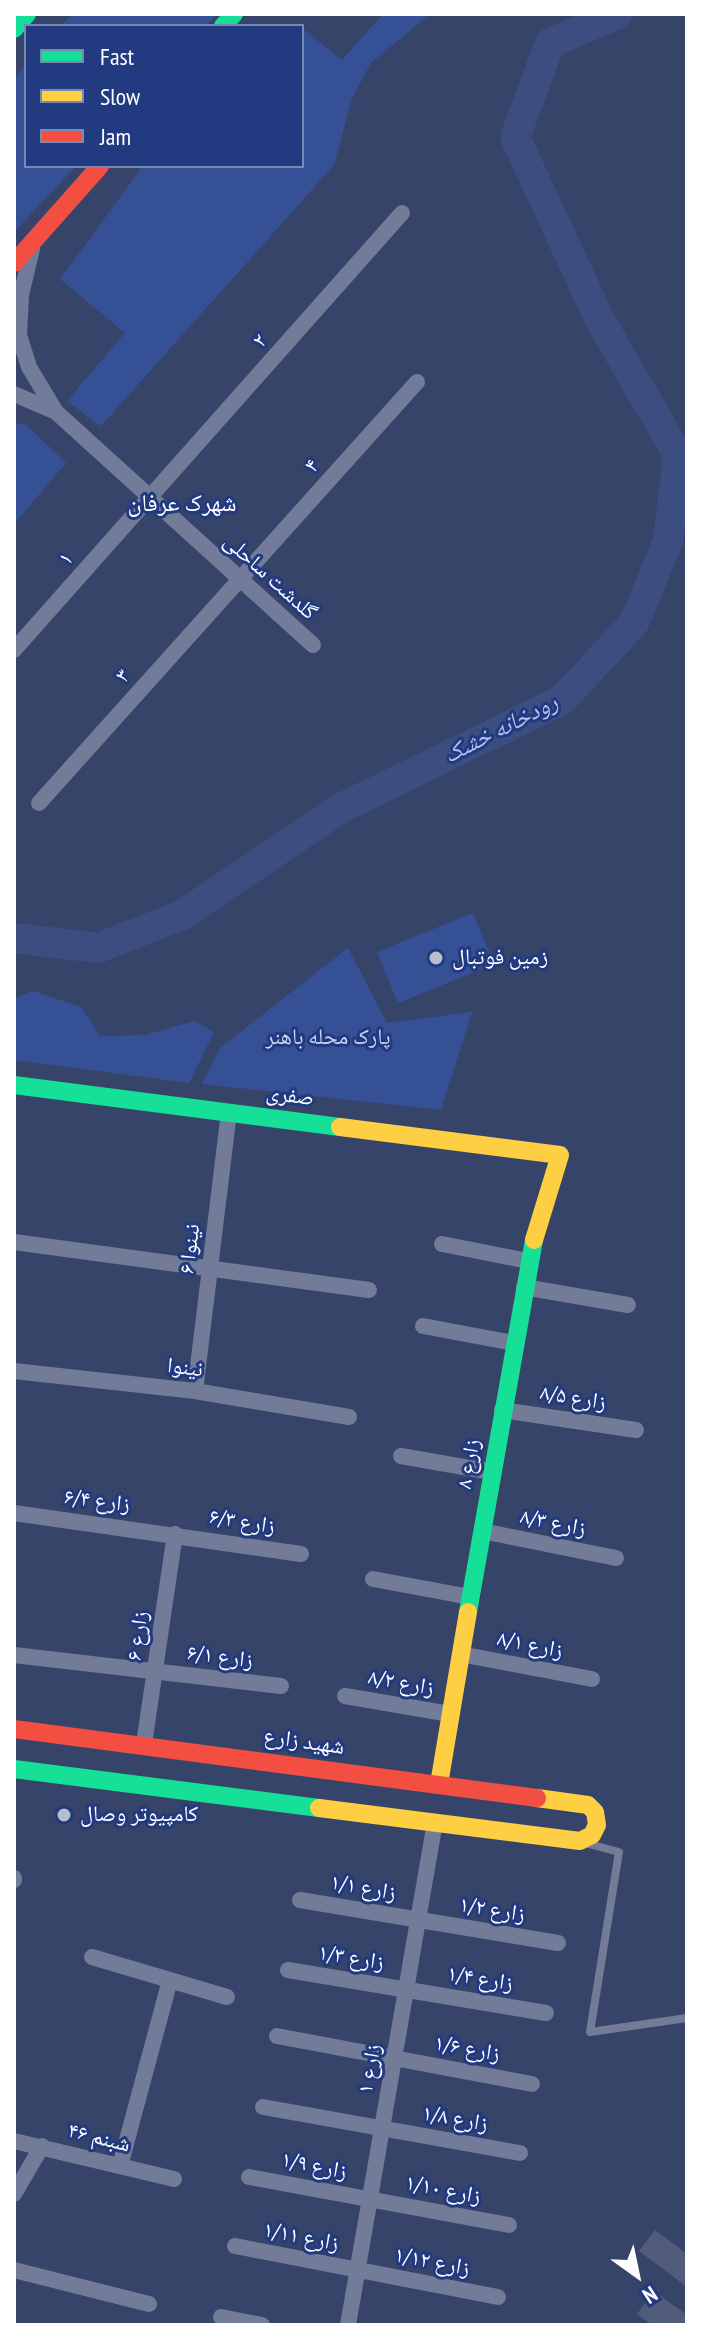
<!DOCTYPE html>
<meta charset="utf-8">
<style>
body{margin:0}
#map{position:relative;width:701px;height:2339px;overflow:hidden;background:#37446a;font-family:"PT Sans Narrow",sans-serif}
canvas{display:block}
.frame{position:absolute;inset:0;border:16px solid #fff;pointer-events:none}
.legend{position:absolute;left:24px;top:24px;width:280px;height:144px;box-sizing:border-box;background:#223a7f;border:2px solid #7a89b2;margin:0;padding:10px 14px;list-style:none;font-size:24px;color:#fff}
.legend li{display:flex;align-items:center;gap:16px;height:40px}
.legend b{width:40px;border:2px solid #7a89b2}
.north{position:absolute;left:597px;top:2235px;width:80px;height:80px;-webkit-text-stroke:6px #223a7f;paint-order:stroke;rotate:147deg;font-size:22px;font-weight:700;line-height:32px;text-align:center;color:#fff}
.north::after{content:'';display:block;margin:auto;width:28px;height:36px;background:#fff;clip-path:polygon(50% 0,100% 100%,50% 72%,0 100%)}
</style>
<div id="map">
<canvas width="701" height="2339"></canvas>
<div class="frame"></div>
<ul class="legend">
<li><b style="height:10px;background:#16e098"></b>Fast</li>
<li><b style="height:10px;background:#ffcf43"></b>Slow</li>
<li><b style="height:10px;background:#f24e42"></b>Jam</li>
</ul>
<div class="north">N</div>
</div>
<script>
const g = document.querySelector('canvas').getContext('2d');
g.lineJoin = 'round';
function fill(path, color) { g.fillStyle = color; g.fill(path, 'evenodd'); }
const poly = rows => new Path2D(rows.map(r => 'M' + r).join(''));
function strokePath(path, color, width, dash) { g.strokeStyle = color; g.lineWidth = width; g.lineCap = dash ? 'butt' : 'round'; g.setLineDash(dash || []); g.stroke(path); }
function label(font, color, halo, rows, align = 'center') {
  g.font = font + ' "PT Sans Narrow","Noto Naskh Arabic",sans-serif'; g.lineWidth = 6; g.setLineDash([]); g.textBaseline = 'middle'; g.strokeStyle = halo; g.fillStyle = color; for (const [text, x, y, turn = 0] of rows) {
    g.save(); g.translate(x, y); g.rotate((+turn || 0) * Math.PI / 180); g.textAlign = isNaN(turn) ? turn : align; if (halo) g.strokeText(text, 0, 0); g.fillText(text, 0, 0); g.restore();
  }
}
const green = poly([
 [72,14,217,14,206,26,61,26],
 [383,14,430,14,371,63,352,98,334,165,101,426,67,401,125,333,60,279,143,166,302,166,302,28,342,60],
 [26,65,26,166,76,166,14,232,14,78],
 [14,423,27,425,66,463,14,524],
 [473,913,494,964,398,1003,377,952],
 [348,948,387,1023,472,1012,441,1110,202,1084,220,1048],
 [33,991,81,1007,100,1036,145,1035,194,1021,214,1032,189,1083,14,1060,14,998]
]);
const river = poly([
 [14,938,98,948,182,915,341,808,562,700,634,623,668,541,678,455,600,320,515,137,550,43,618,14]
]);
const building = poly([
 [655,2230,687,2254,687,2287,639,2251],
 [654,2291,687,2315,687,2325,652,2325,637,2314]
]);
const lane = poly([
 [589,1844,619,1852,590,2032,687,2018]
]);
const street = poly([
 [32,249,21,295,19,335,29,367,56,412,313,645],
 [14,394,56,412],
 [14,650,402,213],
 [39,803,417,382],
 [14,1242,369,1290],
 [442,1244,528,1261],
 [524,1287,628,1305],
 [423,1326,514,1343],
 [14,1371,195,1391,349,1417],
 [195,1391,229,1112],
 [502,1410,636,1430],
 [401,1456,492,1472],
 [14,1513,301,1554],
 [482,1531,616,1558],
 [373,1579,470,1597],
 [460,1654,592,1679],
 [14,1655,281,1686],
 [345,1696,450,1714],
 [144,1744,175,1534],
 [14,1880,14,1878],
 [300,1900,558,1943],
 [92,1957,227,1997],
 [288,1970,546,2013],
 [277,2036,532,2084],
 [263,2107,520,2153],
 [14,2141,174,2179],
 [120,2166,170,1980],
 [249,2177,509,2225],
 [14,2194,42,2146],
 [235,2246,498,2297],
 [14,2270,149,2304],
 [221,2317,262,2325],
 [348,2325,435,1822]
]);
const fast = poly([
 [223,26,234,14],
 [14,29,27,14],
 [14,1085,340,1127],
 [468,1612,534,1240],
 [14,1769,319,1808]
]);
const slow = poly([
 [340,1127,560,1155,534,1240],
 [439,1784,468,1612],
 [319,1808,580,1841,592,1835,597,1825,595,1812,588,1805,537,1798]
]);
const jam = poly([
 [14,263,100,166],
 [14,1729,537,1798]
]);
const markers = [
 [436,958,8,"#b9becb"],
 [64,1815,8,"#b9becb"]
];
const streetNames = [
 ["۲",260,341,-48],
 ["۴",312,466,-48],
 ["۱",66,559,-48],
 ["گلدشت ساحلی",270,577,42],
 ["۳",123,676,-48],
 ["صفری",290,1096,7],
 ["۶ نینوا",190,1249,-83],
 ["نینوا",185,1368,7],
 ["۸/۵ زارع",573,1398,9],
 ["۸ زارع",469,1464,-80],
 ["۶/۴ زارع",97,1501,7],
 ["۶/۳ زارع",242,1522,9],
 ["۸/۳ زارع",553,1523,11],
 ["۶ زارع",138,1636,-82],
 ["۸/۱ زارع",530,1645,11],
 ["۶/۱ زارع",220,1657,7],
 ["۸/۲ زارع",401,1683,10],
 ["شهید زارع",304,1742,8],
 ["۱/۱ زارع",363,1888,10],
 ["۱/۲ زارع",492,1910,9],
 ["۱/۳ زارع",351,1958,9],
 ["۱/۴ زارع",480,1979,9],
 ["۱/۶ زارع",467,2049,10],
 ["۱ زارع",370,2069,-80],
 ["۱/۸ زارع",455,2119,10],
 ["۴۶ شبنم",99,2138,14],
 ["۱/۹ زارع",314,2166,11],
 ["۱/۱۰ زارع",443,2190,11],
 ["۱/۱۱ زارع",301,2237,11],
 ["۱/۱۲ زارع",432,2262,11]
];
const poiNames = [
 ["زمین فوتبال",452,958],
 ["کامپیوتر وصال",80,1815]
];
const parkNames = [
 ["پارک محله باهنر",328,1038]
];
const neighbourhoodNames = [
 ["شهرک عرفان",182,504]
];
const waterNames = [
 ["رودخانه خشک",501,729,-27]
];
fill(green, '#365096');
strokePath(river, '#3c4d80', 30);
fill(building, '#505c7a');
strokePath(lane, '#727b98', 8);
strokePath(street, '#727b98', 16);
strokePath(fast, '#16e098', 18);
strokePath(slow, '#ffcf43', 18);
strokePath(jam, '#f24e42', 18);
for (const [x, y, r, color] of markers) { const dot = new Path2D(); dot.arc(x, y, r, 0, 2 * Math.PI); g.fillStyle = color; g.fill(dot); strokePath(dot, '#223a7f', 3); }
label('22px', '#fff', '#223a7f', streetNames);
label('22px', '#fff', '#223a7f', poiNames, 'left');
label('22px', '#cbd7f5', '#223a7f', parkNames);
label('24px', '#fff', '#223a7f', neighbourhoodNames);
label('italic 24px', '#b2c3ef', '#223a7f', waterNames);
</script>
